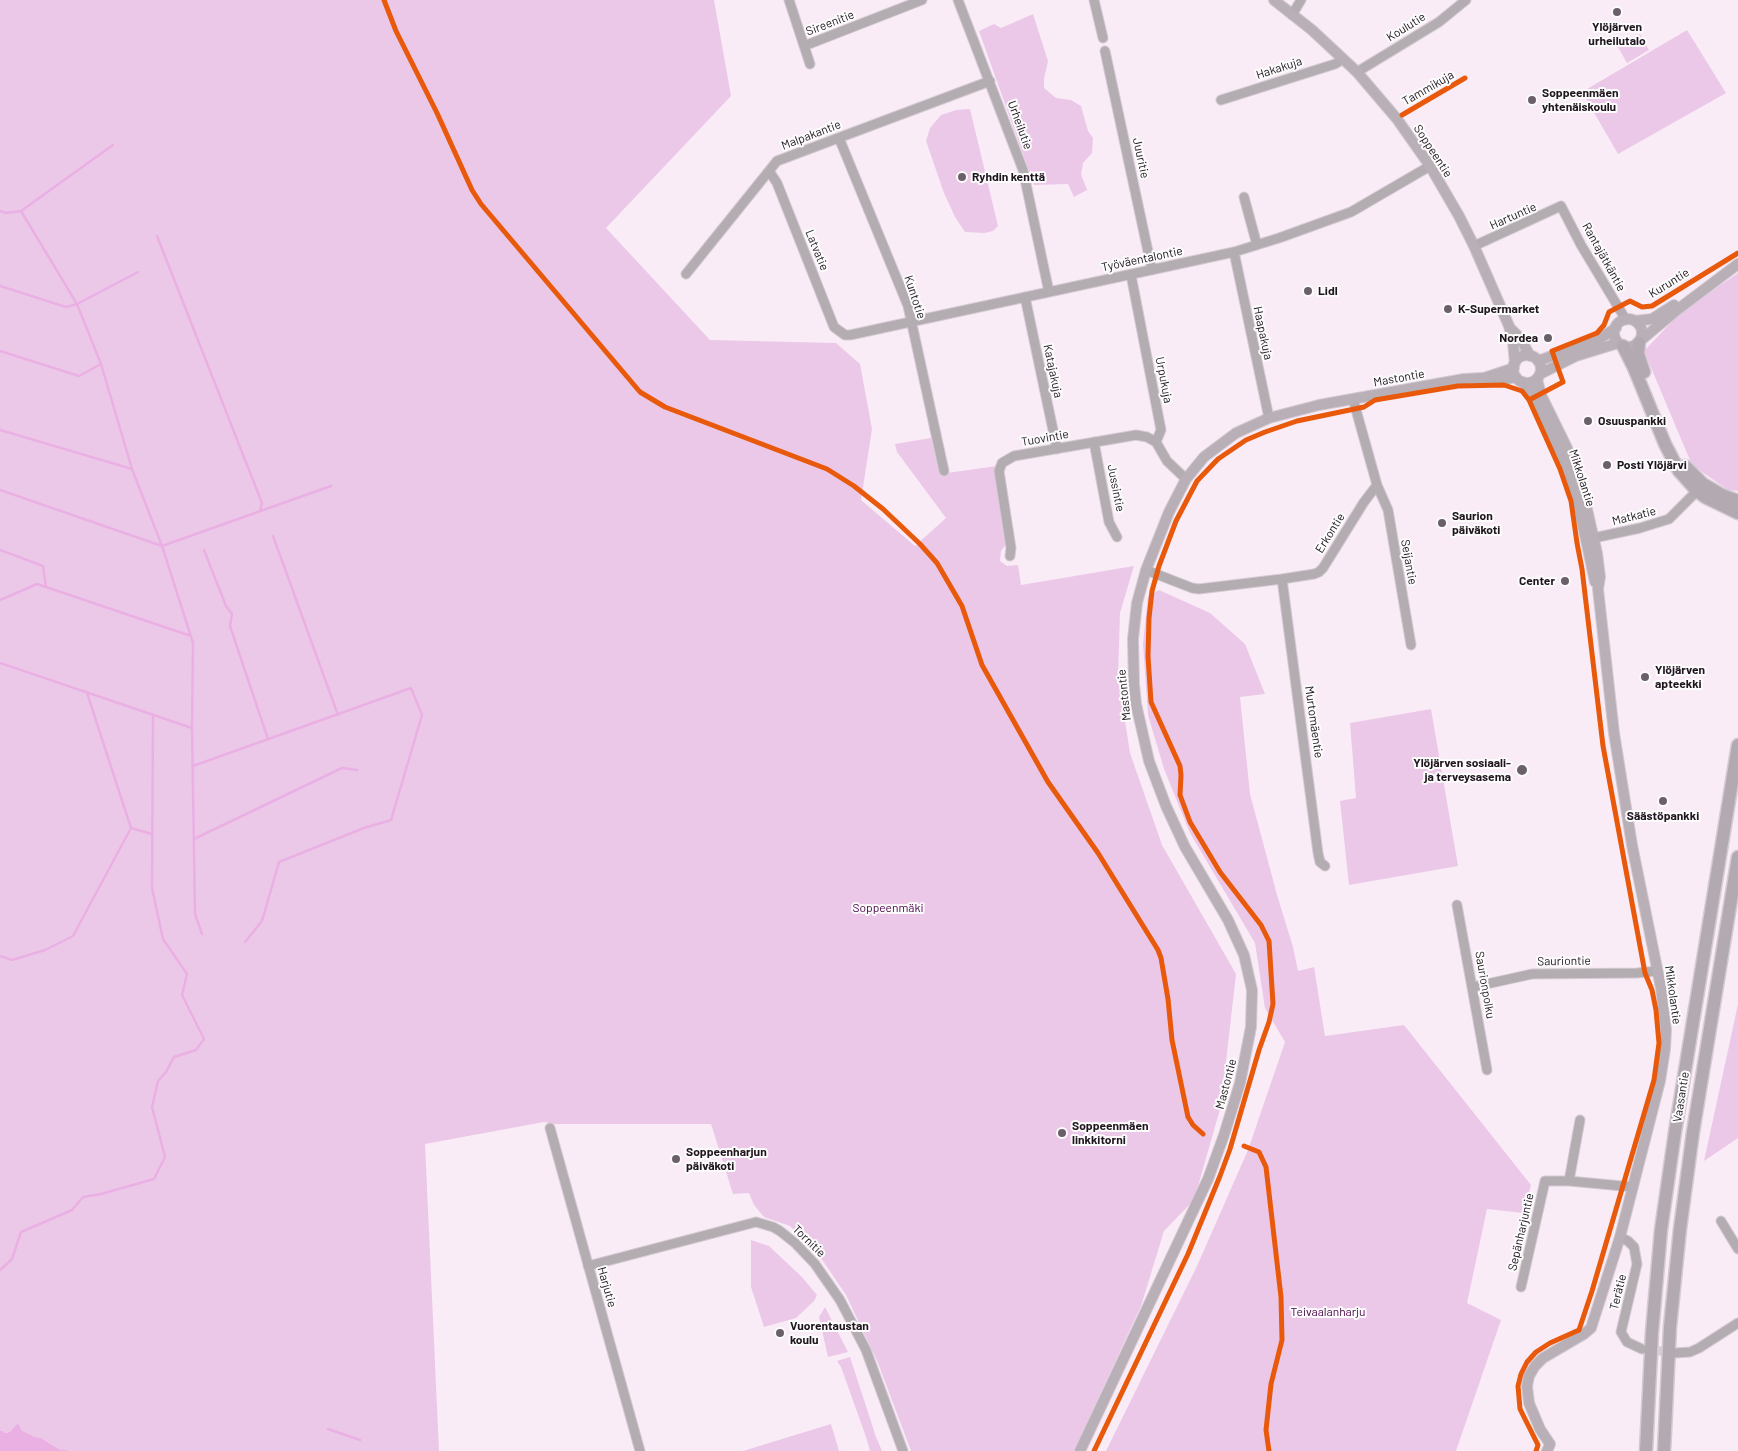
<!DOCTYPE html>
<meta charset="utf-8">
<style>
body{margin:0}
canvas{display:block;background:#f9ecf7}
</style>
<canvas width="1738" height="1451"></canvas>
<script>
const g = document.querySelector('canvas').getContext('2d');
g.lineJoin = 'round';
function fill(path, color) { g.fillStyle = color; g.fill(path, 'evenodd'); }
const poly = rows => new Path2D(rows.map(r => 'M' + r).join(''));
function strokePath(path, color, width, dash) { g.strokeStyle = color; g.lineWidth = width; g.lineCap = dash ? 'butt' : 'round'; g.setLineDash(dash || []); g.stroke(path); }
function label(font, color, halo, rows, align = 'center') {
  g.font = font + ' Barlow,sans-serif'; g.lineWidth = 4; g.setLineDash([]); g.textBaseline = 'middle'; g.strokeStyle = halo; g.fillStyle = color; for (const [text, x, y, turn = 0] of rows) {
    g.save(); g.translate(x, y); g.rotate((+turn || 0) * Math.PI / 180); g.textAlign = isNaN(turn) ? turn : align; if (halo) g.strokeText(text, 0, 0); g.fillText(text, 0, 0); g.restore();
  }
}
const green = poly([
 [0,0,714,0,731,96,606,228,710,340,836,343,860,364,872,429,861,500,915,546,946,518,897,452,895,444,931,438,940,474,997,466,1008,542,1001,551,1000,561,1007,566,1018,565,1021,585,1134,566,1120,613,1118,676,1130,753,1162,845,1236,974,1221,1106,1194,1200,1164,1231,1141,1306,1074,1451,911,1451,878,1363,846,1295,823,1261,790,1226,764,1217,754,1205,749,1193,733,1194,711,1124,554,1124,544,1122,425,1144,439,1451,71,1451,59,1449,41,1438,35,1437,21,1430,5,1433,2,1430,0,1431],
 [1033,14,1048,61,1044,79,1044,88,1056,98,1071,100,1081,106,1088,131,1093,138,1092,153,1083,163,1081,174,1087,190,1074,197,1068,184,1034,185,979,31,994,24,1001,28],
 [1687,30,1726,93,1618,154,1582,92],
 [1640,34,1649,50,1627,63,1618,47],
 [970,109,998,226,993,231,985,233,965,232,955,217,944,193,926,141,930,128,941,115,956,110],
 [1738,273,1738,491,1728,490,1692,465,1644,351,1680,313],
 [1159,590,1210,613,1245,644,1265,694,1240,697,1250,794,1277,895,1293,947,1298,971,1314,967,1325,1036,1404,1025,1531,1185,1523,1213,1487,1209,1467,1303,1501,1320,1456,1451,1106,1451,1197,1266,1248,1150,1285,1042,1265,1008,1255,943,1190,833,1164,769,1148,715,1143,644,1148,596],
 [1431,709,1458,866,1349,885,1340,801,1356,798,1350,723],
 [1738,1004,1738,1138,1704,1161,1730,1041],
 [751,1240,769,1246,802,1277,817,1295,814,1301,796,1318,764,1327,751,1287],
 [825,1307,848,1352,828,1357,819,1317],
 [850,1357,876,1437,882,1451,870,1451,866,1437,841,1367,837,1361],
 [831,1424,839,1451,743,1451]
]);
const water = poly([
 [18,1423,21,1430,35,1437,41,1438,59,1449,71,1451,0,1451,0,1431,2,1430,5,1433,10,1432]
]);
const stream = poly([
 [0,211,6,213,21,211,113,145],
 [21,211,77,304,101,364,132,469,162,546,193,643,192,728,195,914,202,934],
 [157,236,262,503,260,511],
 [0,286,66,307,77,304,138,272],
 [0,351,79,376,101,364],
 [0,430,132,469],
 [0,490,162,546,331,486],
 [273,536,338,715],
 [0,550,43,566,46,587],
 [204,550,226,606,232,614,230,626,268,739],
 [0,600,37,584,191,636],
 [0,663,192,728],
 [87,693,131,828,152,834],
 [193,766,411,688,422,715,391,820,364,828,279,862,262,921,245,942],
 [194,839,342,768,357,770],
 [0,956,12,960,45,950,73,936,131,828],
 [0,1270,12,1259,21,1232,72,1210,83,1197,101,1194,154,1179,165,1157,152,1107,158,1081,166,1072,174,1057,196,1050,204,1039,182,995,187,974,163,939,152,888,153,715],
 [328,1429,360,1440]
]);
const minorTunnel = poly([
 [1645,1349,1675,1353]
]);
const minor = poly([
 [789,0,810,64],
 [958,0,1023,170,1049,292],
 [1094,0,1103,38],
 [1292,15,1301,0],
 [804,46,922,0],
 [1105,51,1152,270],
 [1357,72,1439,22,1466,0],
 [1221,100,1335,64,1343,59],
 [839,138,908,306,944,471],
 [769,171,777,183,834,327,845,335,850,335,1234,252,1279,238,1351,212,1430,166],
 [1244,197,1257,245],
 [1474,246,1561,206,1581,245,1626,320],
 [1234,252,1269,418],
 [686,274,777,161,990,81],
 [1131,275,1161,430,1156,442,1167,461,1186,479],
 [1025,297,1057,449],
 [1094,442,1109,522,1117,537],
 [1377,485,1388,510,1411,645],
 [1589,539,1640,528,1669,519,1700,488],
 [1010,556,1011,548,999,471,1002,463,1014,456,1136,435,1147,437,1156,442],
 [1146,570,1192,588,1199,589,1282,579,1314,574,1319,572,1323,568,1364,502,1377,485,1353,399],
 [1282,579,1318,853,1320,862,1325,866],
 [1457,905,1487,1070],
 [1473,987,1532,974,1637,973,1657,971],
 [550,1128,640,1451],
 [1569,1181,1580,1120],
 [1721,1221,1738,1249],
 [1620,1237,1628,1241,1634,1247,1637,1264,1621,1332,1627,1342,1642,1349],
 [588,1266,756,1222,773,1227,780,1231,795,1243,815,1264,840,1300,866,1350,903,1451],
 [1521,1287,1545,1181,1569,1181,1633,1187],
 [1675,1353,1690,1352,1699,1348,1738,1323]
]);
const major = poly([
 [1274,0,1312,30,1357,72,1397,119,1430,166,1459,216,1474,246,1509,326,1513,343,1515,363],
 '1614 333a14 14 0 1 1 28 0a14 14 0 1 1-28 0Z',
 [1635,321,1652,319,1674,305],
 [1510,328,1520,338,1530,356],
 [1640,341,1677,310,1738,264],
 '1513 369a14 14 0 1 1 28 0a14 14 0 1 1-28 0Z',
 [1538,361,1599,339,1616,328],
 [1540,374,1576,356,1618,343],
 [1484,378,1514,368],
 [1537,379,1541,395,1567,448,1587,509,1597,553,1600,577,1598,589,1614,733,1632,845,1661,988,1666,1030,1665,1049,1660,1081,1620,1237,1591,1328,1584,1334,1543,1358,1535,1366,1529,1376,1527,1386,1529,1403,1540,1429,1550,1444,1547,1451],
 [1523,382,1535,398,1547,423,1566,467,1580,512,1595,582],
 [1080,1451,1208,1179,1224,1135,1240,1083,1251,1027,1252,990,1244,955,1228,920,1185,847,1166,806,1149,761,1136,704,1134,684,1133,639,1137,603,1146,570,1169,512,1186,479,1204,457,1236,433,1269,418,1319,405,1464,379,1482,378,1503,380,1516,377]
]);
const highway = poly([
 [1639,343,1638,354,1644,372],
 [1623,346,1634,368,1665,444,1679,471,1697,491,1705,497,1738,513],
 [1685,466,1703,484,1722,495,1738,501],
 [1646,1451,1652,1332,1661,1230,1675,1132,1738,745],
 [1664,1451,1670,1327,1680,1229,1693,1132,1738,857]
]);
const cycleway = poly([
 [384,0,396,31,437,113,472,190,481,204,640,392,665,407,827,469,854,486,883,509,920,544,937,563,962,606,982,665,1048,782,1098,853,1158,950,1161,958,1168,999,1172,1040,1188,1117,1193,1125,1203,1134],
 [1402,115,1465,78],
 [1529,400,1563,382,1552,351,1597,333,1604,325,1609,312,1630,301,1642,307,1652,306,1738,253],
 [1244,1146,1259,1152,1266,1167,1281,1297,1282,1340,1271,1384,1266,1430,1269,1451],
 [1094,1451,1188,1254,1220,1176,1230,1149,1259,1050,1269,1022,1273,1004,1269,941,1261,925,1220,872,1190,822,1180,795,1181,775,1180,766,1151,702,1148,656,1149,618,1152,591,1159,566,1176,521,1197,481,1218,459,1246,440,1265,432,1297,421,1364,407,1375,400,1458,386,1504,385,1522,391,1529,400,1560,469,1571,501,1577,543,1582,569,1603,746,1645,973,1652,990,1656,1010,1659,1043,1654,1080,1592,1291,1579,1330,1550,1343,1536,1352,1527,1362,1521,1374,1518,1386,1520,1409,1538,1445,1536,1451]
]);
const markers = [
 [1617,12,5,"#6b606a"],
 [1532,100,5,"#6b606a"],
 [962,177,5,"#6b606a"],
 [1308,291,5,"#6b606a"],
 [1448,309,5,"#6b606a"],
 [1548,338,5,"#6b606a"],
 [1588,421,5,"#6b606a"],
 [1607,465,5,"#6b606a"],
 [1442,523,5,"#6b606a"],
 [1565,581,5,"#6b606a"],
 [1645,677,5,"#6b606a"],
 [1522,770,6,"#6b606a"],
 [1663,801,5,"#6b606a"],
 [1062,1133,5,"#6b606a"],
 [676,1159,5,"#6b606a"],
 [780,1333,5,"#6b606a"]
];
const streetNames = [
 ["Sireenitie",830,23,-21],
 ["Koulutie",1406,27,-32],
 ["Hakakuja",1279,68,-18],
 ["Tammikuja",1428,88,-30],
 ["Urheilutie",1020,125,70],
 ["Malpakantie",811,135,-21],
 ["Soppeentie",1433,151,57],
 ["Juuritie",1141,158,78],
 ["Hartuntie",1513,216,-24],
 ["Latvatie",817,250,68],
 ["Rantajätkäntie",1604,257,61],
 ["Työväentalontie",1142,259,-12],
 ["Kuruntie",1669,283,-32],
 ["Kuntotie",915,297,72],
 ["Haapakuja",1263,333,78],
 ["Katajakuja",1053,371,78],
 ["Mastontie",1399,378,-10],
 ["Urpukuja",1164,380,79],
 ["Tuovintie",1045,438,-10],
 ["Mikkolantie",1582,478,72],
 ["Jussintie",1116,488,79],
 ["Matkatie",1634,516,-14],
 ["Erkontie",1330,533,-58],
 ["Seijantie",1409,562,80],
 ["Mastontie",1124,695,-96],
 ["Murtomäentie",1314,722,82],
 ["Sauriontie",1564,961,-1],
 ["Saurionpolku",1485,985,80],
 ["Mikkolantie",1673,995,82],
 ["Mastontie",1226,1084,-75],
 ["Vaasantie",1681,1097,-81],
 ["Sepänharjuntie",1521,1232,-77],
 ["Tornitie",809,1241,44],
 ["Harjutie",607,1287,74],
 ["Terätie",1618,1292,-76]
];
const poiNames = [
 ["Ylöjärven",1617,27,"center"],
 ["urheilutalo",1617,41,"center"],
 ["Soppeenmäen",1542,93],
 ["yhtenäiskoulu",1542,107],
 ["Ryhdin kenttä",972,177],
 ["Lidl",1318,291],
 ["K-Supermarket",1458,309],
 ["Nordea",1538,338,"right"],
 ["Osuuspankki",1598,421],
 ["Posti Ylöjärvi",1617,465],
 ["Saurion",1452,516],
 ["päiväkoti",1452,530],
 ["Center",1555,581,"right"],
 ["Ylöjärven",1655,670],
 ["apteekki",1655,684],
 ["Ylöjärven sosiaali-",1511,763,"right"],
 ["ja terveysasema",1511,777,"right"],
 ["Säästöpankki",1663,816,"center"],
 ["Soppeenmäen",1072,1126],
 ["linkkitorni",1072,1140],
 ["Soppeenharjun",686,1152],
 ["päiväkoti",686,1166],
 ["Vuorentaustan",790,1326],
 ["koulu",790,1340]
];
const parkNames = [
 ["Soppeenmäki",888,908],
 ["Teivaalanharju",1328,1312]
];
fill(green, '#ecc8e8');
fill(water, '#eab0e4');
strokePath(stream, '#eab0e4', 2.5);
strokePath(minorTunnel, '#d8ccd6', 9, [9, 4.5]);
strokePath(minor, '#d5cad3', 11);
strokePath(major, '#d5cad3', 12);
strokePath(highway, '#d5cad3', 15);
strokePath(minor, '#b3acb1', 9);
strokePath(major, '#b8b0b6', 10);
strokePath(highway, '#b2a9b1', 12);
strokePath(cycleway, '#e8590c', 5);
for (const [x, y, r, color] of markers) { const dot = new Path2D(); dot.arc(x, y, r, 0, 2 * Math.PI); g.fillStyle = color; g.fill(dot); strokePath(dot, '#fcfcfc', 2); }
label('12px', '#1f151e', '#fcfcfc', streetNames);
label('bold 12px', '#1f151e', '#fcfcfc', poiNames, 'left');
label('12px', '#480246', '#fcfcfc', parkNames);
</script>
